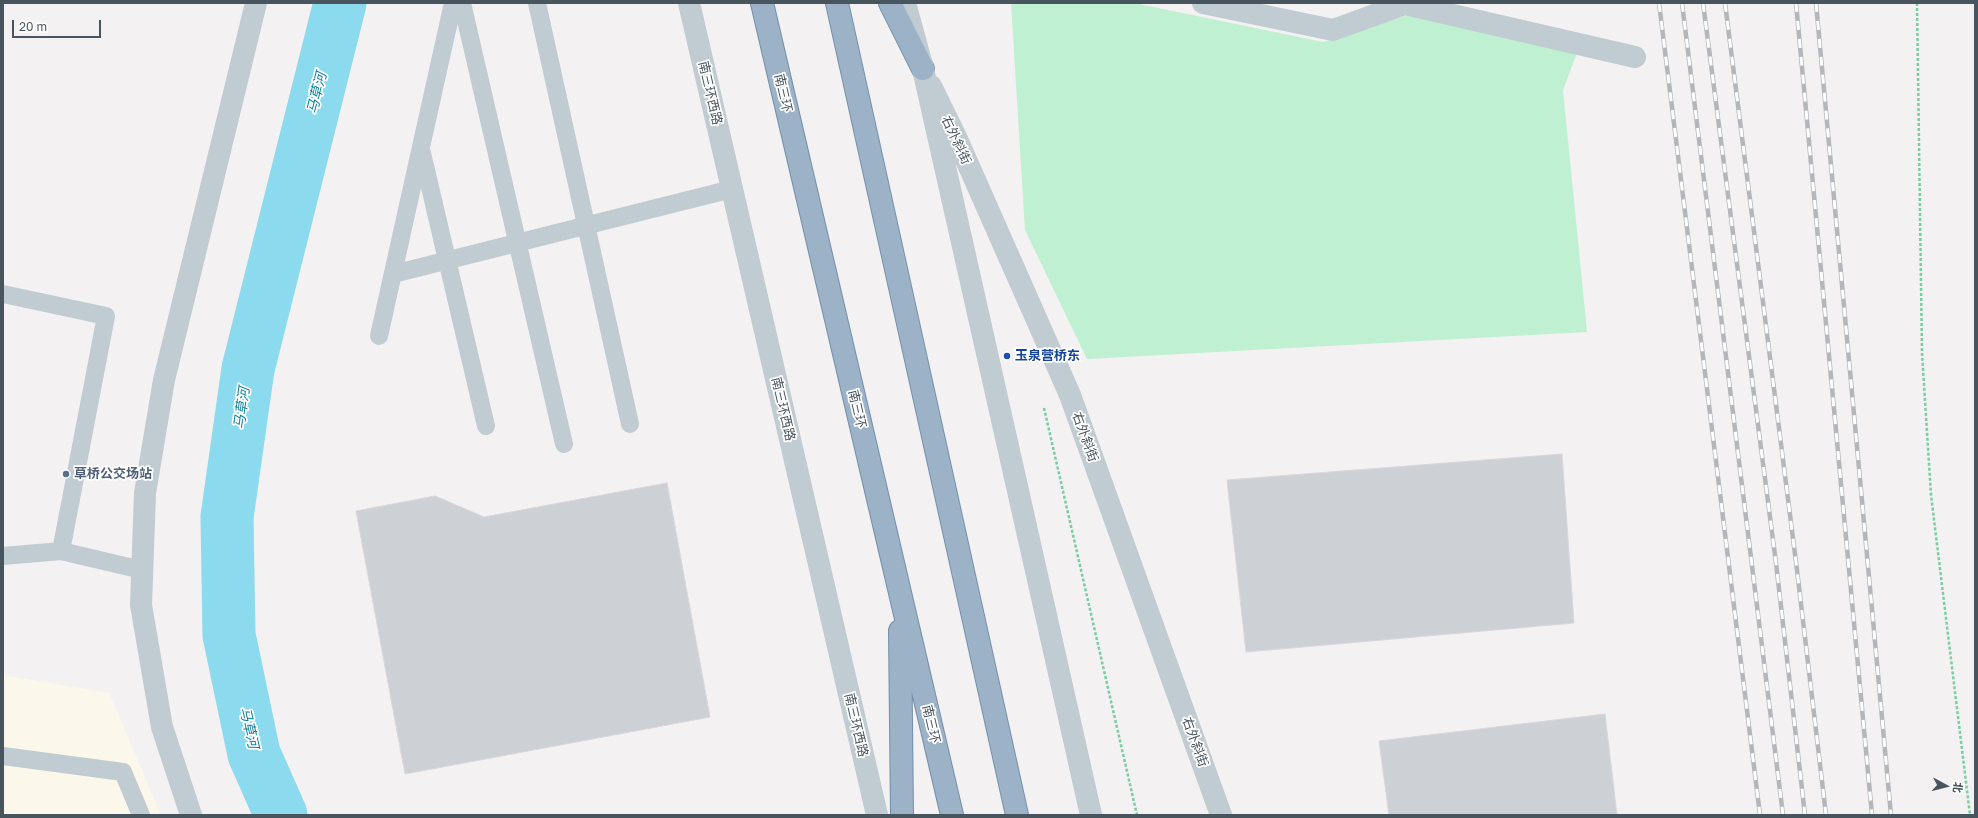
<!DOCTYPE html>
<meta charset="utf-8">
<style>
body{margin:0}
#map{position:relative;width:1978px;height:818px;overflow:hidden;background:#f3f1f1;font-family:"Golos Text","Noto Sans SC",sans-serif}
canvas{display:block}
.frame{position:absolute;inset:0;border:4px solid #48545e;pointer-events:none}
.north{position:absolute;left:1926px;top:766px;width:40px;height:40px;-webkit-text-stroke:3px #fff;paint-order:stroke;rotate:97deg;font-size:11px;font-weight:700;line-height:16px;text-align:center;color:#48545e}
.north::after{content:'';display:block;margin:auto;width:14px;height:18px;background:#48545e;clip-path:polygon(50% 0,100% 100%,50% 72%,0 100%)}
.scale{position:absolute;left:12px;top:20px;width:89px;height:18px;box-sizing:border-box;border:2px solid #48545e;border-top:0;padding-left:5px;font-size:12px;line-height:14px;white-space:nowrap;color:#48545e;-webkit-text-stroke:3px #fff;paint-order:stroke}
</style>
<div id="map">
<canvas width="1978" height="818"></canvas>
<div class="frame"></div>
<div class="north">北</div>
<div class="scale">20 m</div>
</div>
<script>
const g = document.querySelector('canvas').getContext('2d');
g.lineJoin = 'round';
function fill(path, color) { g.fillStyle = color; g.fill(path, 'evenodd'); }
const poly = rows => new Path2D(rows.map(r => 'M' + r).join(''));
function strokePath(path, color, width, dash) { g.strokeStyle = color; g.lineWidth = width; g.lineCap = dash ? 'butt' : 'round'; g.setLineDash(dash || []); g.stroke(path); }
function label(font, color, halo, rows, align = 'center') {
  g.font = font + ' "Golos Text","Noto Sans SC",sans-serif'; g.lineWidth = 3.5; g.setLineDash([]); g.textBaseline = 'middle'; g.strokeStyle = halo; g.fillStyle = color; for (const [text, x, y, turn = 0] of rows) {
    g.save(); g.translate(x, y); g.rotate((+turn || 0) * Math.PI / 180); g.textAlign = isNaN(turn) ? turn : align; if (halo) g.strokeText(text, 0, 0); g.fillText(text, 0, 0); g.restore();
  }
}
const commercial = poly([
 [3,675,109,693,161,815,3,815]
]);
const green = poly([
 [1011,3,1134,3,1323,42,1408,15,1577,53,1563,90,1587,332,1087,359,1025,230]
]);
const river = poly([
 [281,815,254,754,229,635,227,517,248,369,340,3]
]);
const building = poly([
 [1562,454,1574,623,1246,652,1227,480,1562,454],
 [667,483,710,717,405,774,356,511,435,496,484,517,667,483],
 [1605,714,1617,815,1389,815,1379,741,1605,714]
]);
const path = poly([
 [1917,3,1922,353,1931,495,1970,815],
 [1044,408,1137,815]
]);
const service = poly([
 [462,3,564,444],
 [537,3,630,424],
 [422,153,486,426],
 [393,274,732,189],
 [3,294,106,316,61,551],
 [379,336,453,3],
 [3,556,61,551,142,570],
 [3,756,123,772,141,815]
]);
const minor = poly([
 [931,86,956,137,1070,395,1221,815],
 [191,815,162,727,141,605,145,493,164,380,256,3]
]);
const tertiary = poly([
 [689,3,877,815],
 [905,3,923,69,1091,815],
 [1203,3,1333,30,1405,4,1635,57]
]);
const trunk = poly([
 [762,3,952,815],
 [837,3,1017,815],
 [890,3,923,69],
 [900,631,902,815]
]);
const rail = poly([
 [1659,3,1760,815],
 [1682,3,1783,815],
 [1703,3,1776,563,1805,815],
 [1725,3,1797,570,1826,815],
 [1796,3,1872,815],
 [1816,3,1891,815]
]);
const markers = [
 [1007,356,4,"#1a4fb4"],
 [66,474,4,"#5c6f8a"]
];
const streetNames = [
 ["南三环西路",710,93,77],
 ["南三环",783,93,77],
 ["右外斜街",956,140,65],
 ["南三环西路",783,409,77],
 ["南三环",857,409,77],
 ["右外斜街",1085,437,70],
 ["南三环",931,724,77],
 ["南三环西路",856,725,77],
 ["右外斜街",1195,742,70]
];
const transitNames = [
 ["玉泉营桥东",1015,356]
];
const serviceNames = [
 ["草桥公交场站",74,474]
];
const waterNames = [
 ["马草河",317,93,-76],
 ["马草河",242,408,-82],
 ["马草河",249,728,77]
];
fill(commercial, '#fcf7eb');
fill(green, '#bff0d2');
strokePath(river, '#8cdaed', 53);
fill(building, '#cdd0d5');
strokePath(building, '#d5d7dc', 1);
strokePath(trunk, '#738eab', 24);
strokePath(path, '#77cea2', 2.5, [3, 2]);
strokePath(service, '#c1cbd2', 18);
strokePath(minor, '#c1cbd2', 22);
strokePath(tertiary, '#c1cbd2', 22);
strokePath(trunk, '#9cb2c7', 22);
strokePath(rail, '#b3b6bb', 4.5);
strokePath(rail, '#fff', 3, [9]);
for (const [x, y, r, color] of markers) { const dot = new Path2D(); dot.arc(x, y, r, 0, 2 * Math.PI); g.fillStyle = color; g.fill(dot); strokePath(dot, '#fff', 1.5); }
label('13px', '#48545e', '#fff', streetNames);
label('bold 13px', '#164399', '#fff', transitNames, 'left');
label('bold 13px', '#4e5e75', '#fff', serviceNames, 'left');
label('italic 14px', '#0c819e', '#fff', waterNames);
</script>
